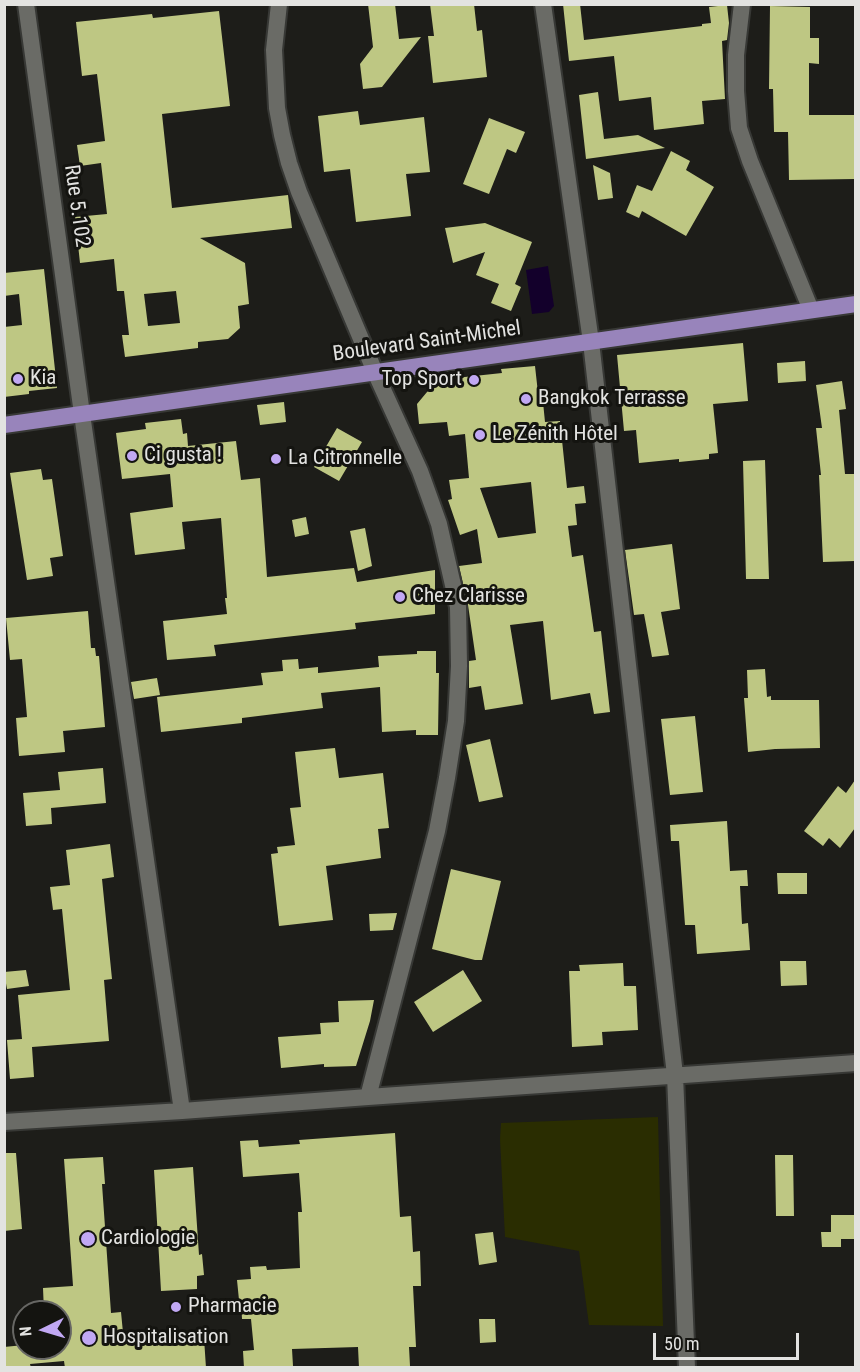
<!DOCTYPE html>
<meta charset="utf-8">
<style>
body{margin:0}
#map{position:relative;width:860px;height:1372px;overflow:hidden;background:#1d1d19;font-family:"Roboto Condensed",sans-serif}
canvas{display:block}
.frame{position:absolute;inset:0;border:6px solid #e3e3e1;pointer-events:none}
.north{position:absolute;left:12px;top:1300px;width:60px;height:60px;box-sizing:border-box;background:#141410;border:2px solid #676764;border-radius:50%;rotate:265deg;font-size:16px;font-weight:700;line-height:24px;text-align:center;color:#e3e3e1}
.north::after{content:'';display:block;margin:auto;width:21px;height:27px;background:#c1a8f3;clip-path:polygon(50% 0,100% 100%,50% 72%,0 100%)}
.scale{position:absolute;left:653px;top:1333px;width:146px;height:27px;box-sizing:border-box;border:3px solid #e3e3e1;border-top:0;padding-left:8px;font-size:18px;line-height:21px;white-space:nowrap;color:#e3e3e1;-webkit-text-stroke:4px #141410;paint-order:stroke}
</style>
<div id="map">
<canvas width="860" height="1372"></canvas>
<div class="frame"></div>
<div class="north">N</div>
<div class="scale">50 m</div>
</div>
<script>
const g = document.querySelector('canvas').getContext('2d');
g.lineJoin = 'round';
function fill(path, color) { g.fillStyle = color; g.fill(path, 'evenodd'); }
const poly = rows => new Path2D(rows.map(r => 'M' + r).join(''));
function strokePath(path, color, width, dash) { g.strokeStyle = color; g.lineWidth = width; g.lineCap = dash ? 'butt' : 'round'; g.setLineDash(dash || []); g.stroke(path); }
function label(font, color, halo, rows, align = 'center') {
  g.font = font + ' "Roboto Condensed",sans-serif'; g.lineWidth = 6; g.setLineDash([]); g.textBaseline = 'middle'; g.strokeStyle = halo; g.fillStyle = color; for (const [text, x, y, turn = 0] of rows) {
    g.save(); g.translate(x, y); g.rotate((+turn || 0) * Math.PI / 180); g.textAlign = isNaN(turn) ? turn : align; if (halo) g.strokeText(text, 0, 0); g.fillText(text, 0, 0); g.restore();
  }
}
const green = poly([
 [658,1117,663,1326,589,1325,579,1251,505,1237,500,1139,501,1123]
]);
const water = poly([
 [548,266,554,306,549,312,532,314,526,270]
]);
const building = poly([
 [368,4,395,4,399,39,421,37,382,87,363,89,360,64,373,47],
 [430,4,474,4,477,31,482,30,487,77,433,83,428,36,434,36],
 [563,4,580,4,584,40,702,26,702,24,711,23,709,7,727,5,729,23,727,40,722,41,725,99,702,101,704,124,654,130,651,97,619,101,614,56,569,61],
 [770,6,810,7,810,38,819,38,819,64,809,63,809,115,855,115,855,179,789,180,788,132,774,132,773,89,769,89],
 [219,11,230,106,162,114,172,208,288,195,292,228,200,238,245,263,249,304,238,306,240,328,228,339,198,342,198,348,125,357,122,335,129,335,124,291,117,291,114,259,80,263,75,217,107,214,101,163,80,166,77,145,105,141,97,74,82,76,76,22,152,14,153,18],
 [176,291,180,323,148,326,144,294],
 [598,92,604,139,638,135,665,148,586,159,579,95],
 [358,111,360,125,424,117,430,172,406,174,411,216,356,222,350,169,324,172,318,116],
 [489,118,525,132,516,153,507,149,489,194,463,184],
 [671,151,690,161,686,170,714,187,686,236,642,211,639,218,626,212,637,185,652,191],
 [593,165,610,173,613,198,598,200],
 [485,223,532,242,515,284,521,287,511,311,491,303,499,284,476,275,485,252,453,263,445,228],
 [44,269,57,388,29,391,29,394,4,397,4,327,22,325,19,294,4,296,4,273],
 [743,343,748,401,713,404,718,453,709,454,709,459,679,462,679,459,639,463,636,430,624,431,617,355],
 [805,361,806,381,778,383,777,363],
 [535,366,539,402,543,402,545,422,560,421,567,488,584,486,586,503,575,504,577,525,568,526,572,557,583,555,594,632,601,631,610,712,594,714,590,693,551,700,543,621,510,625,523,704,485,710,481,686,469,688,469,661,476,660,468,605,459,566,482,563,477,529,460,535,448,500,452,499,449,480,469,478,465,434,449,436,447,422,419,424,417,404,437,380,502,373,501,369],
 [531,482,536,533,498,538,480,488],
 [842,381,846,409,839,410,845,474,855,474,855,561,823,562,819,475,821,475,816,428,822,428,816,385],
 [284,402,286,422,260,425,257,405],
 [181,419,183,434,187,433,188,446,236,441,241,480,260,478,267,577,354,568,357,582,435,570,435,614,355,623,356,629,214,645,216,656,167,660,163,621,227,614,225,598,227,598,221,518,182,522,185,549,135,555,130,513,173,507,170,474,122,479,116,433,146,429,145,423],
 [337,428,362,442,339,481,314,467],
 [765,460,769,579,746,579,743,461],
 [41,469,43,480,52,479,63,556,50,558,53,576,27,580,10,473],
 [306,517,309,534,295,537,292,520],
 [365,528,372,566,358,571,350,531],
 [672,544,680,609,661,612,669,655,652,657,644,614,634,615,625,550],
 [88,611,91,648,95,648,96,656,99,656,105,727,63,731,65,752,19,756,16,718,27,717,22,659,10,660,6,618],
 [417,651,436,651,436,673,439,673,438,735,416,735,416,730,382,732,380,687,321,693,323,708,242,718,242,723,161,732,157,697,263,685,261,673,283,671,282,660,298,659,299,669,318,667,318,673,379,667,378,656,417,654],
 [765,669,767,697,771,696,771,700,819,700,820,748,775,749,748,752,744,698,748,698,747,670],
 [157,678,160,695,134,699,131,682],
 [695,716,703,792,670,795,661,719],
 [490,739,503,797,479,802,466,745],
 [335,748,339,778,383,773,389,828,378,829,381,858,326,866,333,920,279,926,271,854,278,853,277,847,295,845,290,808,301,807,295,752],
 [103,768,106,803,51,808,52,824,26,826,23,793,60,790,58,772],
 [855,780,855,828,840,848,829,838,823,846,804,831,838,786,846,793],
 [727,821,730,871,747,870,748,886,740,886,742,924,748,923,750,950,697,954,695,925,685,925,679,841,671,841,670,825],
 [110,844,114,877,102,879,112,979,104,980,109,1041,32,1047,34,1077,10,1079,7,1040,22,1039,18,995,70,990,62,909,53,910,50,887,70,885,66,850],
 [451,869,501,881,482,960,475,960,432,949],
 [777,873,807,873,807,894,778,894],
 [397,913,393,930,370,931,369,914],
 [780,961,806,961,807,985,781,986],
 [623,963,624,986,636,986,638,1030,602,1032,603,1045,572,1047,569,971,580,971,579,965],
 [26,970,29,986,7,989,4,972],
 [463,970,482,1001,433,1032,414,1002],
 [374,1000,370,1021,356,1066,324,1067,324,1064,281,1068,278,1037,321,1034,320,1023,339,1022,338,1001],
 [395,1133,400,1217,411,1216,413,1252,420,1251,421,1286,413,1286,416,1347,409,1347,410,1366,359,1368,358,1347,292,1349,293,1366,244,1368,243,1351,254,1350,251,1319,242,1319,241,1300,239,1300,237,1280,251,1279,250,1267,266,1266,267,1270,300,1268,298,1212,302,1212,299,1173,243,1177,240,1141,258,1140,259,1147,300,1144,299,1140],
 [4,1153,16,1153,22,1229,4,1231],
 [775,1155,793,1155,794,1216,776,1216],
 [103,1157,105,1184,102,1184,111,1313,121,1312,124,1343,165,1339,165,1341,204,1338,206,1368,65,1368,64,1361,30,1364,31,1368,4,1368,4,1347,24,1345,24,1348,60,1348,60,1312,44,1312,43,1288,73,1286,64,1159],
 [193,1167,199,1255,202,1254,204,1275,197,1276,197,1289,161,1291,154,1170],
 [831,1215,855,1215,855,1239,841,1239,841,1247,822,1247,821,1232,831,1232],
 [493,1232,497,1262,479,1265,475,1234],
 [479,1319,495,1319,496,1342,480,1343]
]);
const minor = poly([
 [26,4,82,414,182,1111],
 [279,4,274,50,277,108,282,135,289,163,299,192,375,372,420,471,439,524,458,607,459,666,456,721,447,778,437,831,368,1097],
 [543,4,591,342,675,1075,687,1368],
 [742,4,736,55,736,91,739,128,750,161,811,310],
 [4,1122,182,1111,368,1097,856,1063]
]);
const primary = poly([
 [4,425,856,304]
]);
const markers = [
 [18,379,6,"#c1a8f3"],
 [474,380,6,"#c1a8f3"],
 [526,399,6,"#c1a8f3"],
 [480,435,6,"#c1a8f3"],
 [132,456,6,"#c1a8f3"],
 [276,459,6,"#c1a8f3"],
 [400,597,6,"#c1a8f3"],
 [88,1239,8,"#c1a8f3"],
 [176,1307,6,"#c1a8f3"],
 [89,1338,8,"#c1a8f3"]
];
const streetNames = [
 ["Rue 5.102",76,206,82],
 ["Boulevard Saint-Michel",427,342,-8]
];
const poiNames = [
 ["Kia",30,379],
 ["Top Sport",462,380,"right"],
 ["Bangkok Terrasse",538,399],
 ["Le Zénith Hôtel",492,435],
 ["Ci gusta !",144,456],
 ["La Citronnelle",288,459],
 ["Chez Clarisse",412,597],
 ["Cardiologie",101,1239],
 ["Pharmacie",188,1307],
 ["Hospitalisation",103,1338]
];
fill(green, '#2a2d01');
fill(water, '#13002b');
fill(building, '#bec783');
strokePath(minor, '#373835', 20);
strokePath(primary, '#373835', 20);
strokePath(minor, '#6a6b66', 16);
strokePath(primary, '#9884bb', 16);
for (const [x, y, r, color] of markers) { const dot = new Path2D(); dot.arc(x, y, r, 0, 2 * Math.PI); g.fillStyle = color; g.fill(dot); strokePath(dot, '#141410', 2); }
label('21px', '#e3e3e1', '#141410', streetNames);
label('21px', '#e3e3e1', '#141410', poiNames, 'left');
</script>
